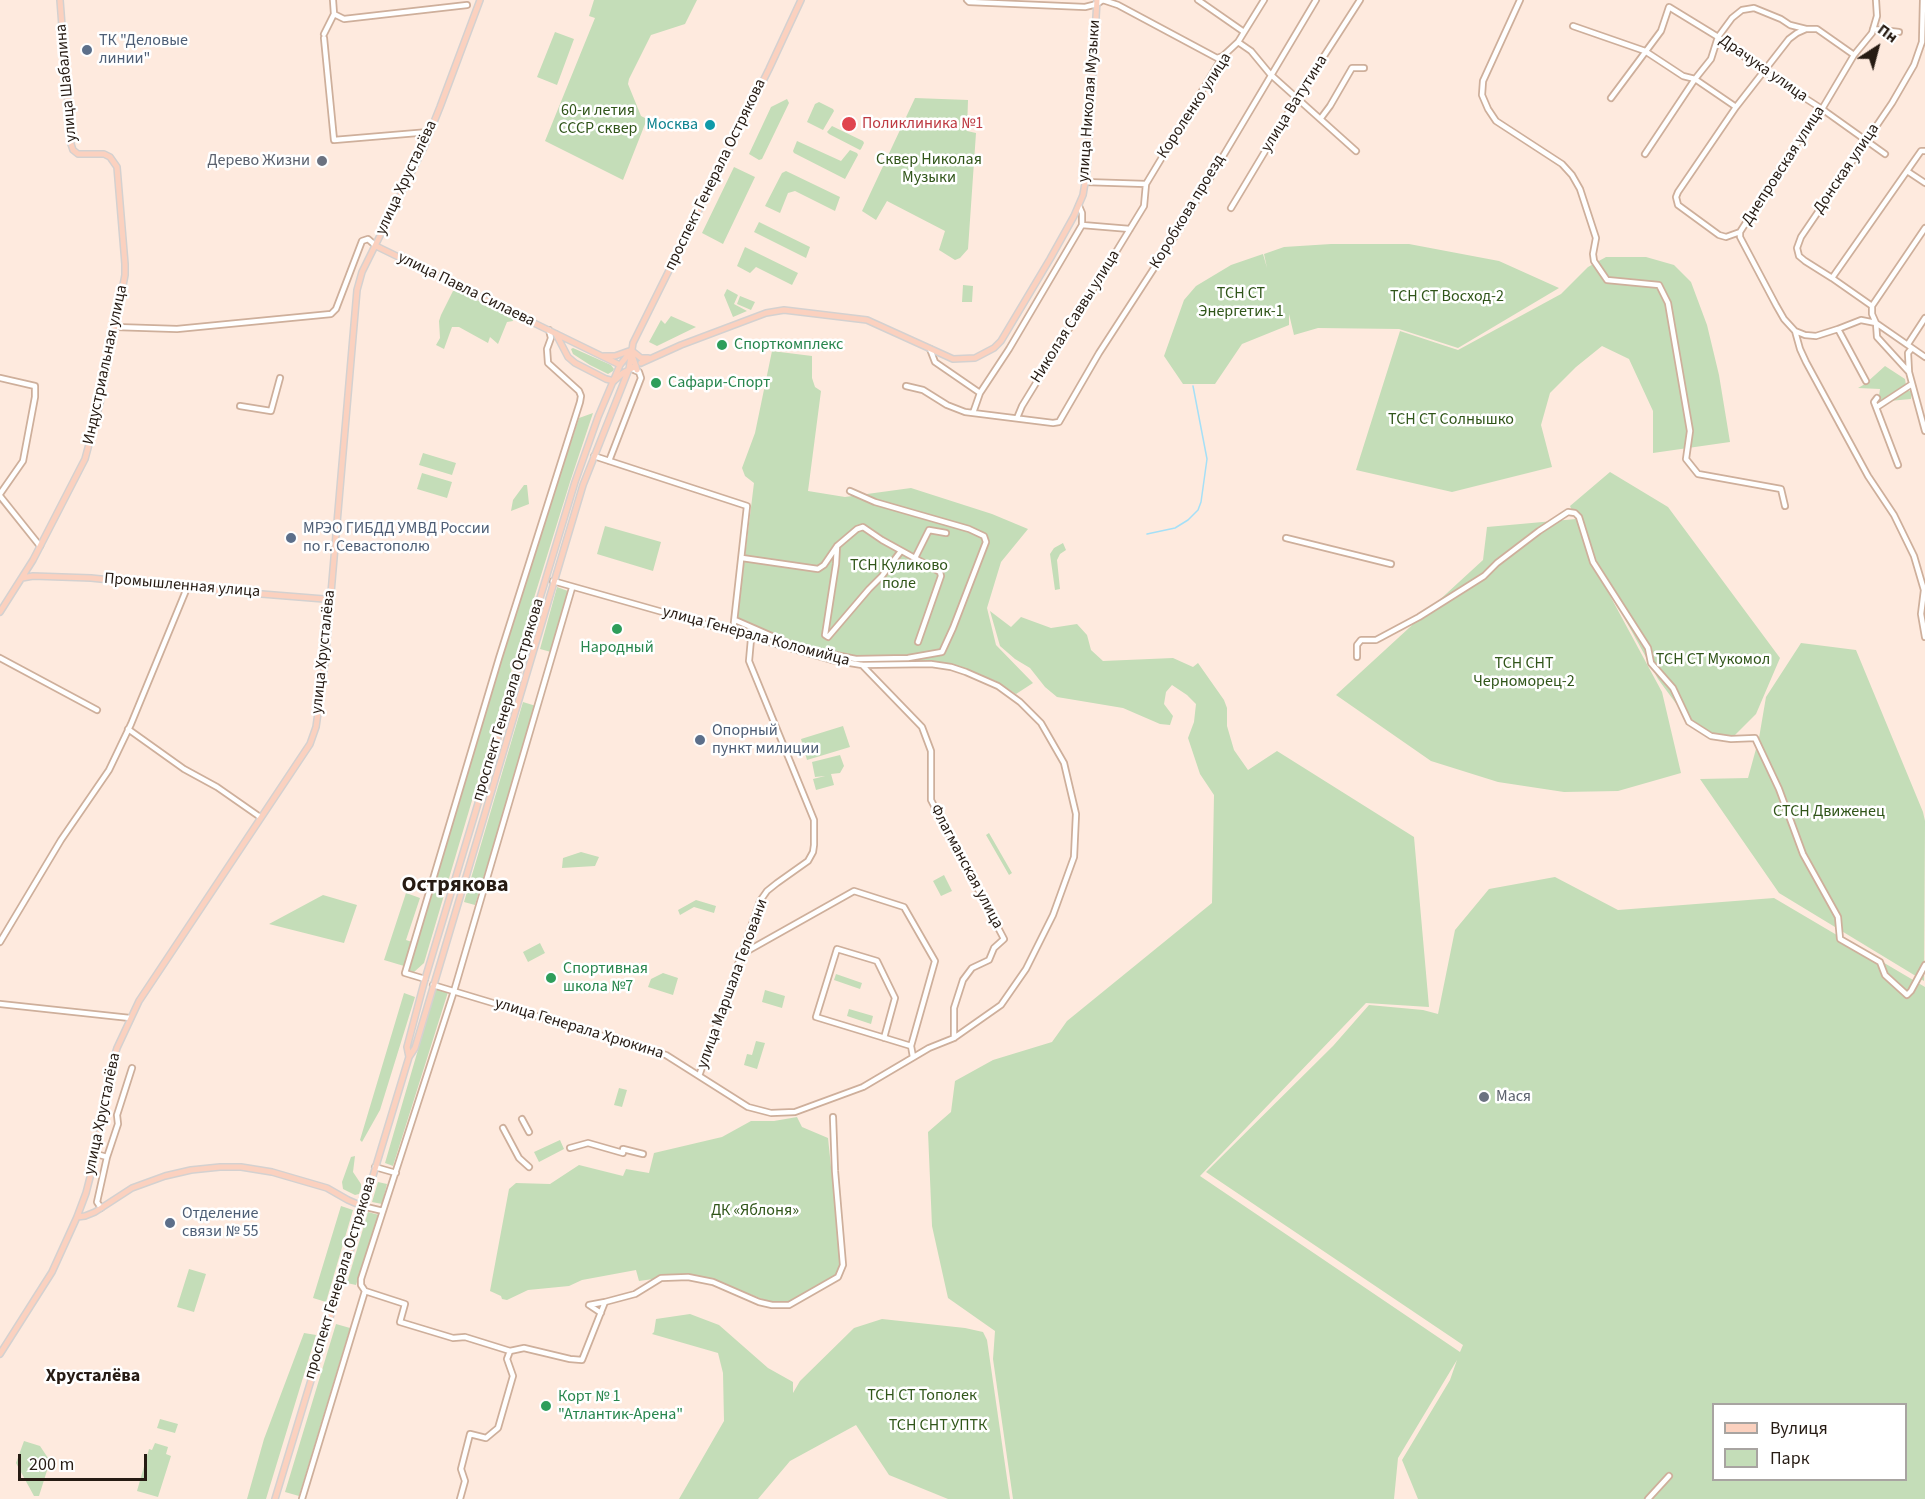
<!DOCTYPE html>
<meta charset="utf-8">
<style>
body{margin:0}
#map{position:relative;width:1925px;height:1499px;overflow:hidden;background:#feeade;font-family:"Source Sans 3",sans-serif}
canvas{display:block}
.legend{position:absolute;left:1712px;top:1403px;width:195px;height:78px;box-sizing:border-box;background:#fff;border:2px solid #a8a4a1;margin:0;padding:8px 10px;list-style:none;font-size:18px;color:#261b13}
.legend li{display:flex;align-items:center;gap:12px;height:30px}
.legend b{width:30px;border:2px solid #a8a4a1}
.north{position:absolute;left:1847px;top:18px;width:60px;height:60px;-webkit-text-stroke:4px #fff;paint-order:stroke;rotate:36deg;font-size:16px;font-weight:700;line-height:24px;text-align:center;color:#261b13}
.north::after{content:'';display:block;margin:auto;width:21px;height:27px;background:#261b13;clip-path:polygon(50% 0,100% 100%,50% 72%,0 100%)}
.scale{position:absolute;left:18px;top:1454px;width:129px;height:27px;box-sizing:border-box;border:3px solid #261b13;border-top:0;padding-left:8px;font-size:18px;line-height:21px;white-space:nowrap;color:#261b13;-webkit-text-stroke:4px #fff;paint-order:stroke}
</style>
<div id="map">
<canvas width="1925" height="1499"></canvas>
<ul class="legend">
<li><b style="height:8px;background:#fbd1bf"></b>Вулиця</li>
<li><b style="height:16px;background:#c4ddb8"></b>Парк</li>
</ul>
<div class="north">Пн</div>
<div class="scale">200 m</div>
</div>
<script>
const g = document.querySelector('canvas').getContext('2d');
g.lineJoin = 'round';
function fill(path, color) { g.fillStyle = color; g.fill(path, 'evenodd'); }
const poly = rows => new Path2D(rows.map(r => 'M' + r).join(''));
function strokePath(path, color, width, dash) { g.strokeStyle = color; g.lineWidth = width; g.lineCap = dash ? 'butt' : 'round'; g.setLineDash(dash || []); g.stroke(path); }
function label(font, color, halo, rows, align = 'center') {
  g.font = font + ' "Source Sans 3",sans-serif'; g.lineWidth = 5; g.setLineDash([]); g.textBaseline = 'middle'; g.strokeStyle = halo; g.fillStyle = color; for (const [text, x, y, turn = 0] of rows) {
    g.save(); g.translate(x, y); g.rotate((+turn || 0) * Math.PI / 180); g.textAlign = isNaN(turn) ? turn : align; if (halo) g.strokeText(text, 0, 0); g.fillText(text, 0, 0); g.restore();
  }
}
const green = poly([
 [594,0,697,0,685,24,651,35,629,79,628,84,641,116,647,119,623,180,545,141,595,18,589,16],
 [555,32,574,39,557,85,537,77],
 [915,98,968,100,967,131,976,133,968,249,960,258,955,260,939,250,945,231,887,201,876,220,862,211],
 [787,99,789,103,762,159,759,160,749,154,771,107],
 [819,102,833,109,834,111,823,130,807,122,815,104],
 [832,126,863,141,864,143,861,149,860,150,829,134,827,132],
 [797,141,841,161,850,150,857,153,858,155,845,179,794,153,793,151],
 [734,167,755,177,723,244,702,233],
 [786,171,840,197,835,211,795,191,788,193,780,213,765,206,782,173],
 [759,222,810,247,806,258,754,232],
 [1331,244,1409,244,1499,261,1559,288,1458,348,1399,329,1318,328,1294,335,1289,314,1289,325,1242,344,1215,384,1183,384,1164,356,1184,300,1196,286,1231,265,1263,254,1267,268,1264,254,1284,247],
 [745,247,798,273,792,285,756,267,750,273,737,266],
 [1606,257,1646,257,1674,265,1691,282,1707,325,1719,375,1730,442,1653,453,1653,411,1629,359,1602,346,1576,367,1550,393,1541,425,1552,467,1452,492,1356,470,1400,331,1458,350,1561,294,1588,267],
 [963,285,973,286,972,302,962,302],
 [727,289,738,295,734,304,747,311,733,317,724,295],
 [456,290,512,317,513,321,507,322,498,344,490,337,488,343,459,327,452,327,444,349,436,345,440,338,439,321,441,315,453,291],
 [740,296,755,302,751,310,737,304],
 [671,316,696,327,657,346,649,342,661,320,665,324],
 [573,348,611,365,614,369,613,371,608,374,590,365,573,354,571,349],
 [772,351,812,356,812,378,815,387,821,391,808,491,845,497,911,488,992,514,1028,529,1001,562,987,608,996,645,1033,683,1016,694,996,681,968,670,940,663,909,660,863,662,837,659,736,629,754,483,745,476,742,468,755,433],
 [1885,366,1905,379,1907,391,1912,391,1911,399,1878,402,1880,389,1858,388,1865,384],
 [593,413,570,482,489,743,424,963,414,972,410,971,409,968,532,560,579,418],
 [423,453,456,463,452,475,419,465],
 [1610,472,1668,507,1780,658,1756,714,1731,739,1694,728,1658,679,1626,621,1585,537,1608,592,1662,692,1681,773,1618,791,1564,792,1498,782,1431,761,1336,695,1483,560,1487,527,1576,519,1570,506],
 [422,473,452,482,447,498,417,489],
 [524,485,527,485,529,504,511,511,513,500],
 [605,526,661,542,653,571,597,554],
 [1063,543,1066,550,1060,554,1057,560,1060,589,1055,590,1050,554,1054,548],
 [557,587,568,591,551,652,540,649],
 [990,611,1011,627,1021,617,1051,628,1077,624,1087,635,1091,650,1103,661,1173,658,1193,667,1198,663,1224,700,1227,708,1227,726,1234,750,1248,770,1277,751,1414,837,1429,1007,1366,1003,1200,1176,1460,1352,1463,1345,1206,1172,1333,1046,1369,1005,1423,1010,1438,1014,1455,930,1489,889,1555,877,1618,910,1774,898,1925,987,1925,1499,1418,1499,1402,1460,1450,1380,1457,1360,1398,1458,1394,1499,1013,1499,993,1359,995,1331,948,1298,932,1226,928,1132,951,1112,955,1081,993,1060,1052,1042,1067,1021,1212,903,1214,795,1200,774,1188,738,1194,722,1196,704,1187,695,1172,685,1166,692,1164,704,1173,716,1170,725,1160,724,1123,708,1057,697,1045,687,1030,668,1015,659,1000,646],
 [1714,1404,1906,1404,1906,1480,1714,1480],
 [1801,643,1856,650,1923,812,1925,821,1924,981,1779,893,1700,779,1748,778,1759,738,1766,697],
 [523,702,536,706,475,905,464,902],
 [843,726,850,747,807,760,801,739],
 [840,755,844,766,840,773,831,774,834,785,816,790,813,779,825,776,815,777,812,762],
 [989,833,1012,873,1009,875,986,835],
 [581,852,599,857,595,866,562,868,563,858],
 [944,875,952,891,941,896,933,881],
 [406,893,420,898,406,940,412,942,404,966,384,960],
 [323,895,357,905,344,943,269,924],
 [696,900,716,906,714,913,694,907,680,915,678,910],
 [540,943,545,953,528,962,523,952],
 [663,973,678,978,673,995,648,987,651,979],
 [836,974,862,983,860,989,834,980],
 [436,988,448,992,393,1166,385,1163],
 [765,990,785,996,782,1008,762,1002],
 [404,993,415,997,380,1110,362,1142,360,1140],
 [849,1009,873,1016,871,1024,847,1016],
 [756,1041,765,1043,757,1069,744,1065,747,1054,752,1055],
 [619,1088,627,1090,622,1107,614,1105],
 [797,1117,802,1127,828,1138,841,1263,839,1274,788,1303,770,1302,721,1283,688,1274,639,1281,636,1270,582,1280,569,1286,528,1290,507,1300,502,1299,501,1296,490,1291,509,1189,516,1183,550,1184,579,1165,623,1176,626,1169,649,1173,654,1153,722,1137,751,1121,774,1121],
 [560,1140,564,1149,539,1162,534,1152],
 [355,1156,353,1172,361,1184,361,1188,359,1194,355,1195,343,1189,342,1182,351,1157],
 [378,1182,387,1184,382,1204,372,1202],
 [341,1206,353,1210,326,1302,313,1298],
 [368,1212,379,1215,356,1285,347,1283],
 [189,1269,206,1274,194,1312,177,1307],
 [690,1314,719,1325,768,1368,793,1382,793,1393,800,1381,854,1328,882,1319,965,1328,983,1332,987,1340,1010,1499,948,1499,889,1475,856,1425,790,1461,758,1499,679,1499,724,1421,723,1373,718,1353,652,1334,654,1332,656,1319],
 [336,1324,350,1328,299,1496,285,1492],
 [304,1333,316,1335,266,1499,247,1499,264,1439],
 [160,1419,178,1424,175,1433,157,1428],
 [24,1441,40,1446,50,1461,39,1496,34,1496,16,1463],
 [155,1443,168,1447,166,1454,171,1456,158,1497,137,1491,149,1449,152,1450]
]);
const stream = poly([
 [1147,534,1175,528,1188,520,1198,510,1201,502,1207,459,1193,386]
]);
const minor = poly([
 [967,0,969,2,1085,7,1097,4,1103,0,1118,5,1217,58,1223,56],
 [1198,0,1244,32],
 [1520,0,1483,81,1482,95,1488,109,1496,121,1562,164,1572,175,1580,189,1596,238,1593,254,1594,261,1607,280,1659,285,1668,303,1690,431,1686,459,1698,474,1781,489,1785,506],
 [334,14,344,19,467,5],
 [1573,26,1645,51,1683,76,1695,79,1736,107],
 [1873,29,1899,32],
 [324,34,334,14,333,0],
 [324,38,334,140,429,132],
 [1238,42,1251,51,1270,74,1356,151],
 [1611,98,1661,31,1669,7,1718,37,1763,71,1822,109,1885,154],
 [1321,118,1330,106,1352,68,1364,68],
 [1645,154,1695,79,1711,59,1718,37,1732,18,1742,10,1754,8,1781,19,1790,25,1806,29],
 [1907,171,1925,183],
 [1085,182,1146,184],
 [1231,208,1297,98,1360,0],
 [1082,225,1130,229],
 [1740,232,1726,237,1719,235,1678,205,1676,197,1678,192,1736,107,1789,39,1797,33,1806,29,1817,29,1854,55],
 [1832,278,1921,151,1925,151],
 [1872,306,1832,278,1805,261,1799,256,1797,248,1801,237,1892,103,1914,65,1922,42,1923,0],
 [1876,323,1877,337,1908,371],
 [1876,323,1925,357],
 [115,327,177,329,331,314,336,309,362,241,368,239,376,246],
 [1838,329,1816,336,1805,335,1795,331,1784,319,1776,305,1740,237,1740,232,1791,152,1822,109,1854,55,1872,33,1877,16,1876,0],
 [1795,331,1800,349,1806,362,1868,476,1894,515,1914,556,1924,590,1921,614,1925,637],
 [1908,344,1925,318],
 [1912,348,1908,353,1909,372,1925,431],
 [930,349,935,362,980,393],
 [0,378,35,386,35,397,23,461,0,494],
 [1866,381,1838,329,1861,320,1876,323,1872,314,1872,306,1925,228],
 [906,386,923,390,947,405,965,412,1053,423,1059,422,1099,353,1182,225,1316,0],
 [1877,398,1874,402,1898,465],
 [240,406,271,411,280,378],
 [1877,407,1912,384],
 [973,413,980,393,1009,349,1082,225,1082,213,1079,206],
 [1017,418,1022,406,1144,206,1146,184,1223,56,1238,42,1264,0],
 [594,456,747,506,733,631],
 [609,461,641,378,639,372,634,370],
 [0,496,40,546],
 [1286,538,1391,564],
 [837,546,836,564,825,635,828,637,869,589,882,576,901,551],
 [742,558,818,569,824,565,837,546,857,529,863,527,882,540,940,572,941,576,918,642],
 [915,558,929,530,946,533],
 [735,620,799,648,856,659,908,658,942,652,953,628,986,542,984,536,969,529,875,502,850,491],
 [1357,657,1357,645,1361,640,1376,640,1419,617,1484,576,1497,563,1539,531,1568,512,1575,513,1579,517,1593,562,1648,648,1651,663,1673,688,1689,722,1711,736,1731,739,1755,738,1779,789,1803,854,1838,917,1840,939,1880,962,1885,975,1907,995,1911,991,1925,965],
 [0,658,97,710],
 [862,665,922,727,931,751,931,800,1004,939,994,948,989,960,972,968,963,980,954,1008,954,1038],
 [128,729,184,769,217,787,260,817],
 [0,942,61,840,109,770,131,724,187,588],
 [742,954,854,891,904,907,935,961,911,1046],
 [425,979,405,973,499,658,580,402,581,396,579,391,548,363,547,349,551,338,549,330],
 [433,985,666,1055,748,1107,771,1113,795,1112,863,1087,929,1048,954,1038,1001,1005,1026,969,1053,915,1074,857,1076,814,1064,763,1041,723,1020,702,998,686,966,672,951,667,931,664,862,665,832,660,553,581],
 [0,1004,130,1018],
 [884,1038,895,998,877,961,837,949,816,1017,911,1046,913,1057],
 [699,1076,760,901,767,891,777,883,808,861,813,852,814,845,814,820,749,661,751,639],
 [522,1119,529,1132],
 [503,1128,519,1158,529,1167],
 [570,1148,588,1143,623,1153,623,1149,643,1154],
 [96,1154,107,1157,118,1124,117,1115,132,1068],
 [375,1167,396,1173],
 [362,1206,383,1211],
 [101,1208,97,1202,107,1157],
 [365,1291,405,1304,400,1322,453,1338,465,1337,510,1351],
 [601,1313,589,1305,605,1302],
 [302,1499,365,1291,361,1285,361,1279,454,991,572,588],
 [460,1499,465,1481,461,1469,470,1434,486,1438,498,1428,513,1376,507,1359,510,1351,524,1348,570,1359,582,1360,605,1302,635,1294,661,1278,688,1277,713,1282,759,1302,772,1305,789,1305,838,1277,843,1265,835,1171,833,1117],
 [1648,1499,1669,1476]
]);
const major = poly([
 [376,246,620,365],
 [556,334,568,357,575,363,606,379,614,381],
 [631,350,641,358,648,358],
 [631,352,637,370],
 [604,356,615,356,629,351],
 [641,363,681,345,766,313,784,310,867,320,953,359,975,358,994,348,1001,341,1050,259,1074,216,1083,195,1087,171,1097,0],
 [615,380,623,373,636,366],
 [22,578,33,576,91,578,187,588,324,599,330,598],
 [0,612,33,560,85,459,100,403,125,275,125,264,117,167,110,157,104,154,78,154,73,150,71,144,60,0],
 [409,1057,407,1047,425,979,575,482,598,417,620,365,631,351],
 [77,1217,85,1216,95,1212,132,1188,165,1176,191,1170,220,1167,241,1167,272,1172,327,1188,348,1200,362,1206],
 [0,1354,52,1272,77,1217,86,1193,96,1154,110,1071,117,1048,139,1001,310,744,316,727,325,663,357,290,362,272,424,147,440,107,480,0],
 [275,1499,409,1057,415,1048,583,485,629,369,633,343,769,69,801,0]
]);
const markers = [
 [87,50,6,"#5c6f8a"],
 [849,124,8,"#e0444e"],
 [710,125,6,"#0f9aa8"],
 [322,161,6,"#6b7280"],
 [722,345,6,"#2e9e5b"],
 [656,383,6,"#2e9e5b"],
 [291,538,6,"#5c6f8a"],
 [617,629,6,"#2e9e5b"],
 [700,740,6,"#5c6f8a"],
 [551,978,6,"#2e9e5b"],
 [1484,1097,6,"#6b7280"],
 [170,1223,6,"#5c6f8a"],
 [546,1406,6,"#2e9e5b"]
];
const serviceNames = [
 ["ТК \"Деловые",99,41],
 ["линии\"",99,59],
 ["МРЭО ГИБДД УМВД России",303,529],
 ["по г. Севастополю",303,547],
 ["Опорный",712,731],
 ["пункт милиции",712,749],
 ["Отделение",182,1214],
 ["связи № 55",182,1232]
];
const streetNames = [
 ["Драчука улица",1763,69,35],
 ["улица Шабалина",67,83,-95],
 ["улица Николая Музыки",1090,101,-86],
 ["улица Ватутина",1295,104,-58],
 ["Короленко улица",1195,106,-57],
 ["Днепровская улица",1784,166,-57],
 ["Донская улица",1847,169,-56],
 ["проспект Генерала Острякова",716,175,-64],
 ["улица Хрусталёва",407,178,-65],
 ["Коробкова проезд",1188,212,-59],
 ["улица Павла Силаева",466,290,26],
 ["Николая Саввы улица",1076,317,-58],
 ["Индустриальная улица",106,365,-78],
 ["Промышленная улица",182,586,5],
 ["улица Генерала Коломийца",756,637,15],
 ["улица Хрусталёва",324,652,-84],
 ["проспект Генерала Острякова",509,700,-73],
 ["Флагманская улица",966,867,62],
 ["улица Маршала Геловани",733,984,-70],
 ["улица Генерала Хрюкина",579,1029,17],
 ["улица Хрусталёва",103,1114,-78],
 ["проспект Генерала Острякова",341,1278,-73]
];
const parkNames = [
 ["60-и летия",598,111],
 ["СССР сквер",598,129],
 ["Сквер Николая",929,160],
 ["Музыки",929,178],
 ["ТСН СТ",1241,294],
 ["Энергетик-1",1241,312],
 ["ТСН СТ Восход-2",1447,297],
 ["ТСН СТ Солнышко",1451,420],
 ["ТСН Куликово",899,566],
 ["поле",899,584],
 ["ТСН СТ Мукомол",1713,660],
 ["ТСН СНТ",1524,664],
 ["Черноморец-2",1524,682],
 ["СТСН Движенец",1829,812],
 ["ДК «Яблоня»",755,1211],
 ["ТСН СТ Тополек",922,1396],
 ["ТСН СНТ УПТК",938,1426]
];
const healthNames = [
 ["Поликлиника №1",862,124]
];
const cultureNames = [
 ["Москва",698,125]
];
const worshipNames = [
 ["Дерево Жизни",310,161],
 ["Мася",1496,1097,"left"]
];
const leisureNames = [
 ["Спорткомплекс",734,345],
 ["Сафари-Спорт",668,383],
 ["Народный",617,648,"center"],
 ["Спортивная",563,969],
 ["школа №7",563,987],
 ["Корт № 1",558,1397],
 ["\"Атлантик-Арена\"",558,1415]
];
const neighbourhoodNames = [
 ["Хрусталёва",93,1377]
];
const districtNames = [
 ["Острякова",455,886]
];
fill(green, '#c4ddb8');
strokePath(stream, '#a5e0f7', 1.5);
strokePath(minor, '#ceaf9b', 8);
strokePath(major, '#d4d1d0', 8);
strokePath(minor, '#fff', 4.5);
strokePath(major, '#fbd1bf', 5);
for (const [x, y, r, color] of markers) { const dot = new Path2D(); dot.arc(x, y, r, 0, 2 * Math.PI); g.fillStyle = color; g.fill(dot); strokePath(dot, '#fff', 2); }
label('16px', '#4e5e75', '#fff', serviceNames, 'left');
label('16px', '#261b13', '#fff', streetNames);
label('16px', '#305519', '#fff', parkNames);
label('16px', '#be3a42', '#fff', healthNames, 'left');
label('16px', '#0d838f', '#fff', cultureNames, 'right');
label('16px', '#5b616d', '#fff', worshipNames, 'right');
label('16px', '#27864d', '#fff', leisureNames, 'left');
label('bold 18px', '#261b13', '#fff', neighbourhoodNames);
label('bold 22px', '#261b13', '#fff', districtNames);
</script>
